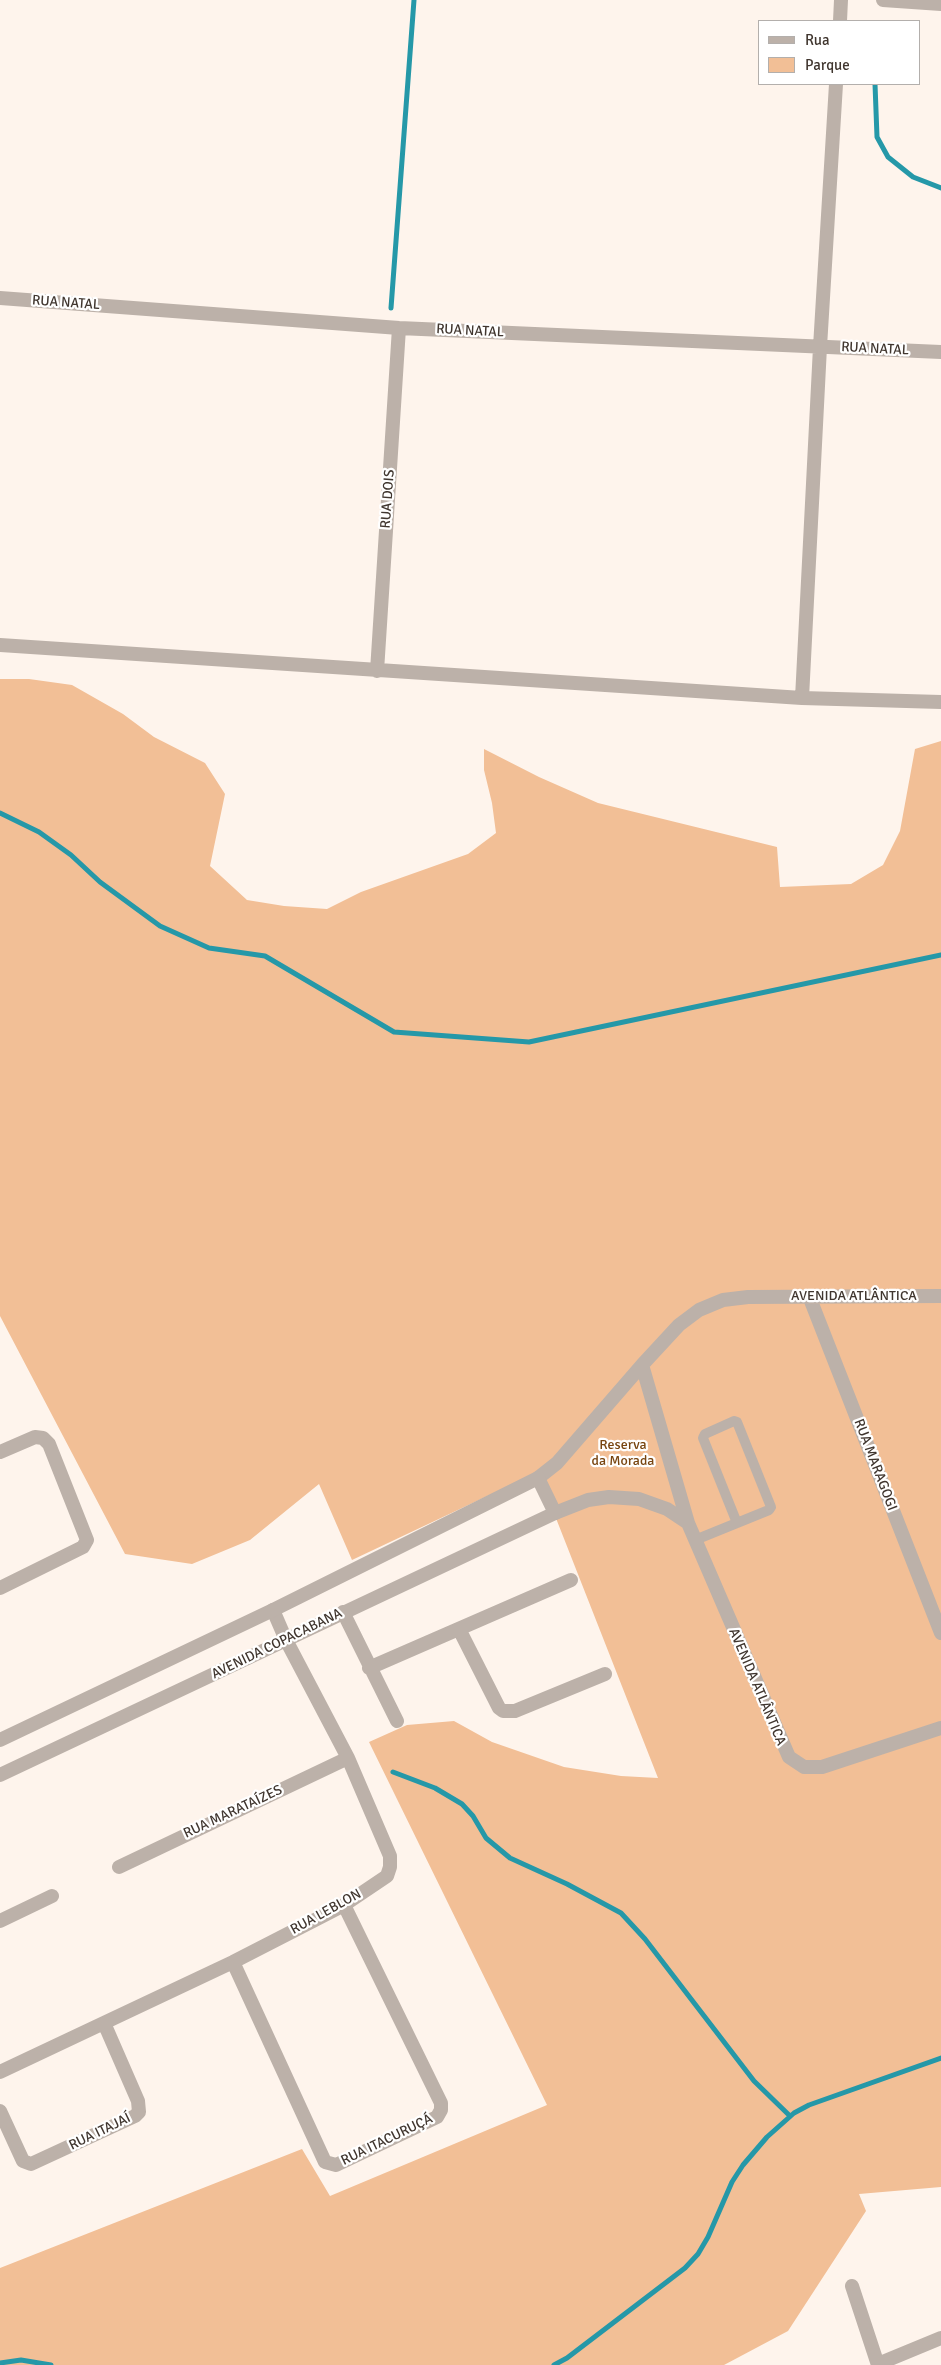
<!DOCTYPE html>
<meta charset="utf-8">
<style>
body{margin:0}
#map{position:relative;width:941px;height:2365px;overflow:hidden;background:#fef4ec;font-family:Signika,sans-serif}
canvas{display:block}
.legend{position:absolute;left:758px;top:20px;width:162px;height:65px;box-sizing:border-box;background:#fff;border:1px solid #b3afac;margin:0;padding:6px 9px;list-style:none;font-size:15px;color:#40362f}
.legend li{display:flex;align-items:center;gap:10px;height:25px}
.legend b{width:25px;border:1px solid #b3afac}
</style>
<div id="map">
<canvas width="941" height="2365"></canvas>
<ul class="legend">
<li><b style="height:6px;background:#bcb1a9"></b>Rua</li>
<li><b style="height:14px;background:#f2bf96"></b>Parque</li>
</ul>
</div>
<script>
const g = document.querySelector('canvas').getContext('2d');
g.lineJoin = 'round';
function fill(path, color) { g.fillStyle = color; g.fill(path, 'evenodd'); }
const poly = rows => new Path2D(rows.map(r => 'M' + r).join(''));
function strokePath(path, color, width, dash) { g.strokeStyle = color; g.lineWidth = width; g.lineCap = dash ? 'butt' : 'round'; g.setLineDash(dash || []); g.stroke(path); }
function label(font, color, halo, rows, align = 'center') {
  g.font = font + ' Signika,sans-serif'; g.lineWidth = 4.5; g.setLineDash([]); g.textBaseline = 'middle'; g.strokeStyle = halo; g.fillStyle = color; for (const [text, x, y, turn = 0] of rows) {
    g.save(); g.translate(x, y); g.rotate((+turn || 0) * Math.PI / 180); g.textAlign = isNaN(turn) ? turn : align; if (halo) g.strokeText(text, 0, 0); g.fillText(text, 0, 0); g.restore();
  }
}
const green = poly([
 [0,679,29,679,72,685,123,714,154,737,205,763,225,794,210,866,247,900,284,906,327,909,361,892,468,854,496,833,492,803,484,770,484,749,539,777,598,803,777,847,780,887,851,884,883,865,900,831,915,749,941,741,941,2187,859,2194,866,2211,788,2331,724,2365,0,2365,0,2268,302,2149,330,2196,547,2105,369,1742,407,1725,454,1721,492,1742,564,1767,621,1776,658,1778,539,1475,515,1483,352,1560,319,1484,250,1540,192,1564,125,1554,0,1316]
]);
const stream = poly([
 [875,84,877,137,888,157,913,177,941,188],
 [391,308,414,0],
 [0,813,39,832,71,855,100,882,160,926,209,948,265,956,394,1032,529,1042,941,955],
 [393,1772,435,1788,462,1804,473,1816,486,1838,510,1858,567,1884,621,1913,645,1939,754,2081,790,2116],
 [0,2363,21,2360,51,2365],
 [554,2365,567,2358,685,2268,698,2254,708,2237,732,2182,743,2165,767,2137,794,2113,809,2105,941,2058]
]);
const service = poly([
 [695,1540,769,1510,771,1507,737,1422,734,1421,705,1434,703,1438,737,1523]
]);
const minor = poly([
 [883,0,941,4],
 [840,21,841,0],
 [0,298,399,328,941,352],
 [0,645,802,698,941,702],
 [377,671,399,328],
 [802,698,820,347,836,84],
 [809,1296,941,1633],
 [642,1365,688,1523,789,1757,804,1767,822,1767,941,1728],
 [0,1452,35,1437,43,1438,49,1444,87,1540,83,1547,0,1588],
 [538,1478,557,1463,642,1365,679,1325,699,1310,723,1300,748,1297,941,1296],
 [555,1513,588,1500,609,1497,639,1499,667,1509,688,1523],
 [343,1612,397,1721],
 [459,1629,499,1708,503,1711,515,1711,605,1674],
 [369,1668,571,1580],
 [119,1867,348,1758],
 [0,1921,52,1896],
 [233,1962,325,2162,336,2165,437,2117,441,2110,441,2103,344,1905],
 [0,2072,233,1962,344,1905,387,1876,390,1867,390,1856,348,1758,286,1640,273,1610],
 [0,2111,23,2161,31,2164,135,2116,139,2112,138,2101,104,2023],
 [852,2286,878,2365],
 [878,2364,941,2338]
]);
const tertiary = poly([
 [0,1740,273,1610,538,1478,555,1513,0,1775]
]);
const streetNames = [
 ["RUA NATAL",66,303,4],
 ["RUA NATAL",470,331,3],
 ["RUA NATAL",875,349,3],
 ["RUA DOIS",388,499,-86],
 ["AVENIDA ATLÂNTICA",854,1296],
 ["RUA MARAGOGI",875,1465,69],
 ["AVENIDA COPACABANA",277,1644,-26],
 ["AVENIDA ATLÂNTICA",757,1687,67],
 ["RUA MARATAÍZES",233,1812,-25],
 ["RUA LEBLON",326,1912,-29],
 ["RUA ITAJAÍ",100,2132,-26],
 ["RUA ITACURUÇÁ",387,2140,-26]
];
const parkNames = [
 ["Reserva",623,1445],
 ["da Morada",623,1461]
];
fill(green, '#f2bf96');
strokePath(stream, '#2598a8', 5);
strokePath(service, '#bcb1a9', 10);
strokePath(minor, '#bcb1a9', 14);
strokePath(tertiary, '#bcb1a9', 14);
label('14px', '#40362f', '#fff', streetNames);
label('14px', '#784510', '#fff', parkNames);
</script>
